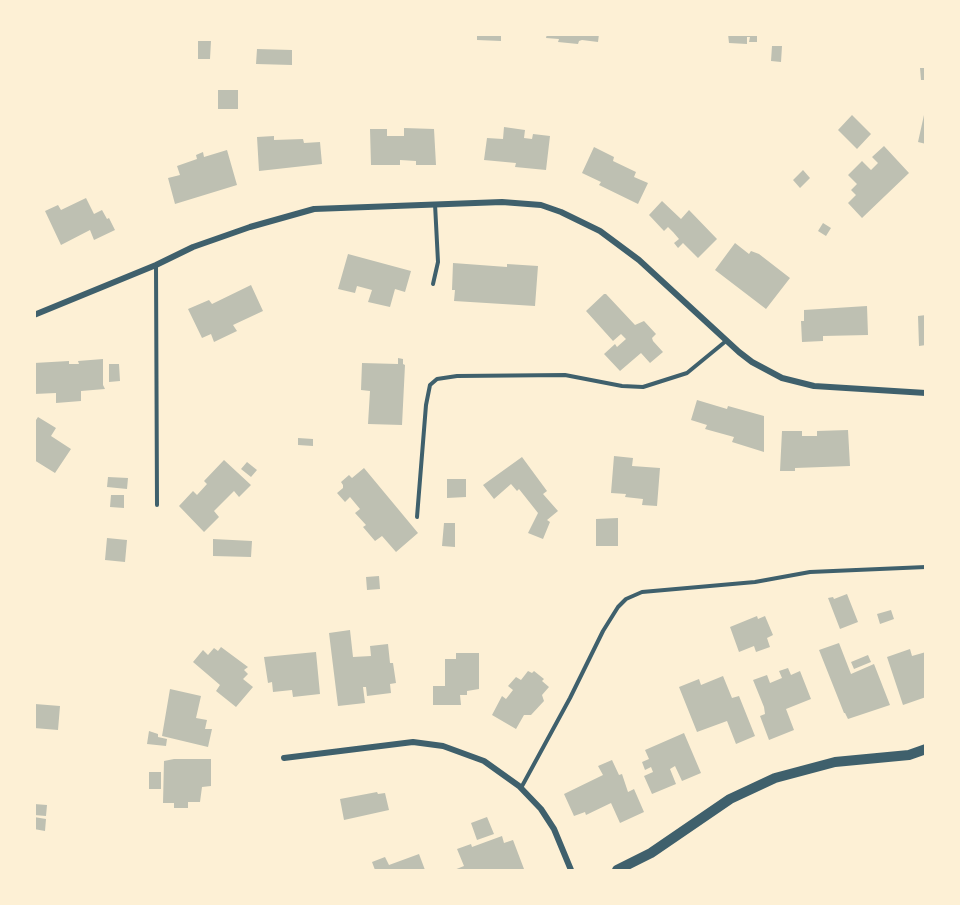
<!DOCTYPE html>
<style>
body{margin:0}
#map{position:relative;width:960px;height:905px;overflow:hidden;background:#fdf0d5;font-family:Raleway,sans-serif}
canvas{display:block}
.frame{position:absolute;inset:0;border:36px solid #fdf0d5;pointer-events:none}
</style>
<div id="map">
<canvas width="960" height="905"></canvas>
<div class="frame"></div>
</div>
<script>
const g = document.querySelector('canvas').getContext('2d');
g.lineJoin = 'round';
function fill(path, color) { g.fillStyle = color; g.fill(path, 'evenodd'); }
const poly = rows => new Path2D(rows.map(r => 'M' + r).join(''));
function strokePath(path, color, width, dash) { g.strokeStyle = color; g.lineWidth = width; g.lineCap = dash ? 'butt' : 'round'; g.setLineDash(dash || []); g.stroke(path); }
const building = poly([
 [477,34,501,34,501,41,477,40],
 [547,34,599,34,598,42,582,40,579,41,578,44,558,42,559,39,546,38],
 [728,34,757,34,757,42,749,42,750,37,747,37,747,44,729,43],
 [198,41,211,41,210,59,198,59],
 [772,46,782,46,781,62,771,61],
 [257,49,292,50,292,65,256,64],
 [920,68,926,68,926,80,921,80],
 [218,90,238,90,238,109,218,109],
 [852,115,871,134,857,149,838,130],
 [924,115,926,115,926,144,918,142],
 [504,127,525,130,524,138,532,139,533,134,550,136,546,170,515,167,516,163,484,160,487,138,503,139],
 [404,128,434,129,436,165,416,165,416,161,400,160,400,165,371,165,370,129,387,129,387,136,404,136],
 [274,136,274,140,303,139,304,143,320,142,322,164,259,171,257,137],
 [884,146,909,173,862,218,848,203,856,195,851,190,857,184,848,175,862,161,871,170,878,163,872,157],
 [594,147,614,157,613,161,636,172,634,177,648,183,638,204,599,185,601,182,582,173],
 [227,150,237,185,175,204,168,178,180,175,177,166,197,159,196,155,203,152,204,157],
 [803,170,810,178,800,188,793,180],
 [86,198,94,214,102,210,107,219,109,218,115,230,94,240,90,230,61,245,45,211,58,205,61,210],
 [662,201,681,219,689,210,717,239,698,258,683,243,678,248,674,243,679,239,673,232,668,227,664,231,649,215],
 [823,223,831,228,826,236,818,231],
 [735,243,749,254,751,251,759,254,790,278,766,309,715,270],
 [348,254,411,271,405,292,395,289,390,307,368,302,372,290,357,286,355,293,338,289],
 [453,263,507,267,507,264,538,266,535,306,454,301,455,290,452,290],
 [251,285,263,311,233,325,237,331,214,342,211,334,202,338,188,309,209,300,212,304],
 [604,294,606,294,635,325,644,321,656,334,652,338,653,341,663,352,650,363,641,353,620,371,604,354,615,344,617,347,626,339,621,334,613,341,586,311],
 [867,306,868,335,823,336,823,341,802,342,801,321,804,321,804,310],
 [926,315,926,345,919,346,918,316],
 [398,358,403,359,403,364,405,365,402,425,368,424,370,391,361,390,362,363,398,364],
 [103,359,103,385,105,389,81,391,81,401,56,403,56,393,34,394,34,363,69,361,69,364,79,364,78,361],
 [109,364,119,364,120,381,109,382],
 [697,400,727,409,728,406,764,416,764,452,732,442,734,437,705,429,707,425,691,420],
 [38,417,56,428,51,436,71,449,55,473,34,460,34,423],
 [848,430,850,466,795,468,795,471,780,471,782,431,802,431,802,436,817,436,817,431],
 [298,438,313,439,313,446,298,445],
 [614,456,633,458,632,466,660,468,657,506,642,505,643,499,625,497,626,494,611,493],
 [522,457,547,491,543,494,558,511,547,520,550,522,543,539,528,533,538,513,519,489,517,491,511,484,494,499,483,485],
 [224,460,251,485,239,497,234,491,214,511,219,517,204,532,179,506,193,491,197,495,207,484,204,481],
 [247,462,257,470,251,477,241,469],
 [364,468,418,533,396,552,382,536,375,541,363,527,366,525,355,513,360,509,350,497,345,502,337,493,343,488,343,485,341,482,349,475,352,478],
 [108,477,128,478,127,489,107,487],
 [447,479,466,479,466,497,447,498],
 [111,495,124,495,124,508,110,507],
 [618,518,618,546,596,546,596,519],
 [444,523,455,523,455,547,442,546],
 [107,538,127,540,125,562,105,560],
 [213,539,252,541,251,557,213,556],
 [379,576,380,589,367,590,366,577],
 [847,594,858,622,840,629,828,598,833,597,834,599],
 [891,610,894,619,880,624,877,614],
 [757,616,758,619,765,616,773,635,767,638,770,647,756,652,754,646,739,652,730,627],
 [350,630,353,657,371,656,370,646,388,644,390,663,393,663,396,683,390,684,391,693,367,696,366,687,363,687,365,703,338,706,329,633],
 [839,643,851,674,874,664,890,705,848,719,845,713,844,713,819,650],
 [221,647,248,667,244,670,248,674,243,679,253,687,236,707,216,691,220,685,193,662,203,650,208,655,214,648,218,651],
 [910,649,912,656,926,652,926,697,903,705,887,657],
 [316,652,320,694,293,697,292,690,273,692,272,682,268,683,264,657],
 [456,653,479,653,479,689,467,691,467,695,460,695,461,705,433,705,433,686,445,686,445,659,456,659],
 [868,655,871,662,854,669,851,662],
 [788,668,791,675,800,671,811,699,786,709,794,730,769,740,760,716,765,714,764,707,753,680,767,675,770,683,782,678,779,671],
 [528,671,532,673,534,671,544,679,542,681,549,687,542,695,544,701,531,715,524,715,516,729,492,715,502,696,506,699,513,690,508,686,516,677,521,680],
 [723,676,732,698,739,696,755,736,736,744,727,721,697,732,679,687,699,679,701,685],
 [170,689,201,696,196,718,207,720,205,729,212,729,208,747,162,736],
 [35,704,60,706,58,730,34,728],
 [149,731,158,734,158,737,167,739,166,746,147,744],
 [684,733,701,773,682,781,675,766,670,769,676,784,652,794,644,776,653,772,651,767,645,770,642,762,649,759,645,750],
 [174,759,211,759,211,786,202,787,200,802,188,802,188,808,174,808,174,803,163,803,164,761],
 [612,760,619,775,622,774,628,792,634,789,644,812,620,823,611,803,586,815,585,812,574,816,564,794,603,775,598,766],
 [149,772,161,772,161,789,149,789],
 [377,792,378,794,385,793,389,810,344,820,340,799],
 [34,804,47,805,46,816,34,815],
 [34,817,46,819,45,831,34,829],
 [487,817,494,834,477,840,471,823],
 [502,836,504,843,513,840,524,869,454,870,464,866,457,849,471,844,472,847],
 [419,854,425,870,375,870,372,862,385,857,389,865]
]);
const service = poly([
 [156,265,157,505],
 [433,284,438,262,435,204],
 [417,517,426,405,430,385,437,379,457,376,565,375,622,386,643,387,687,373,726,341],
 [521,788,570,698,603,631,618,607,626,599,642,592,755,582,810,572,926,567]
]);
const minor = poly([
 [34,315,156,265,193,247,250,227,314,209,502,202,541,205,561,212,600,231,639,260,739,352,752,362,782,378,814,386,926,393],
 [284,758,413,742,443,746,484,761,519,786,541,809,554,829,571,870]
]);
const tertiary = poly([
 [617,870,651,853,730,799,775,778,835,762,909,755,926,749]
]);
fill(building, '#bec0b2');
strokePath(service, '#3f606c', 4);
strokePath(minor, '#3f606c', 6);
strokePath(tertiary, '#3f606c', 10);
</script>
